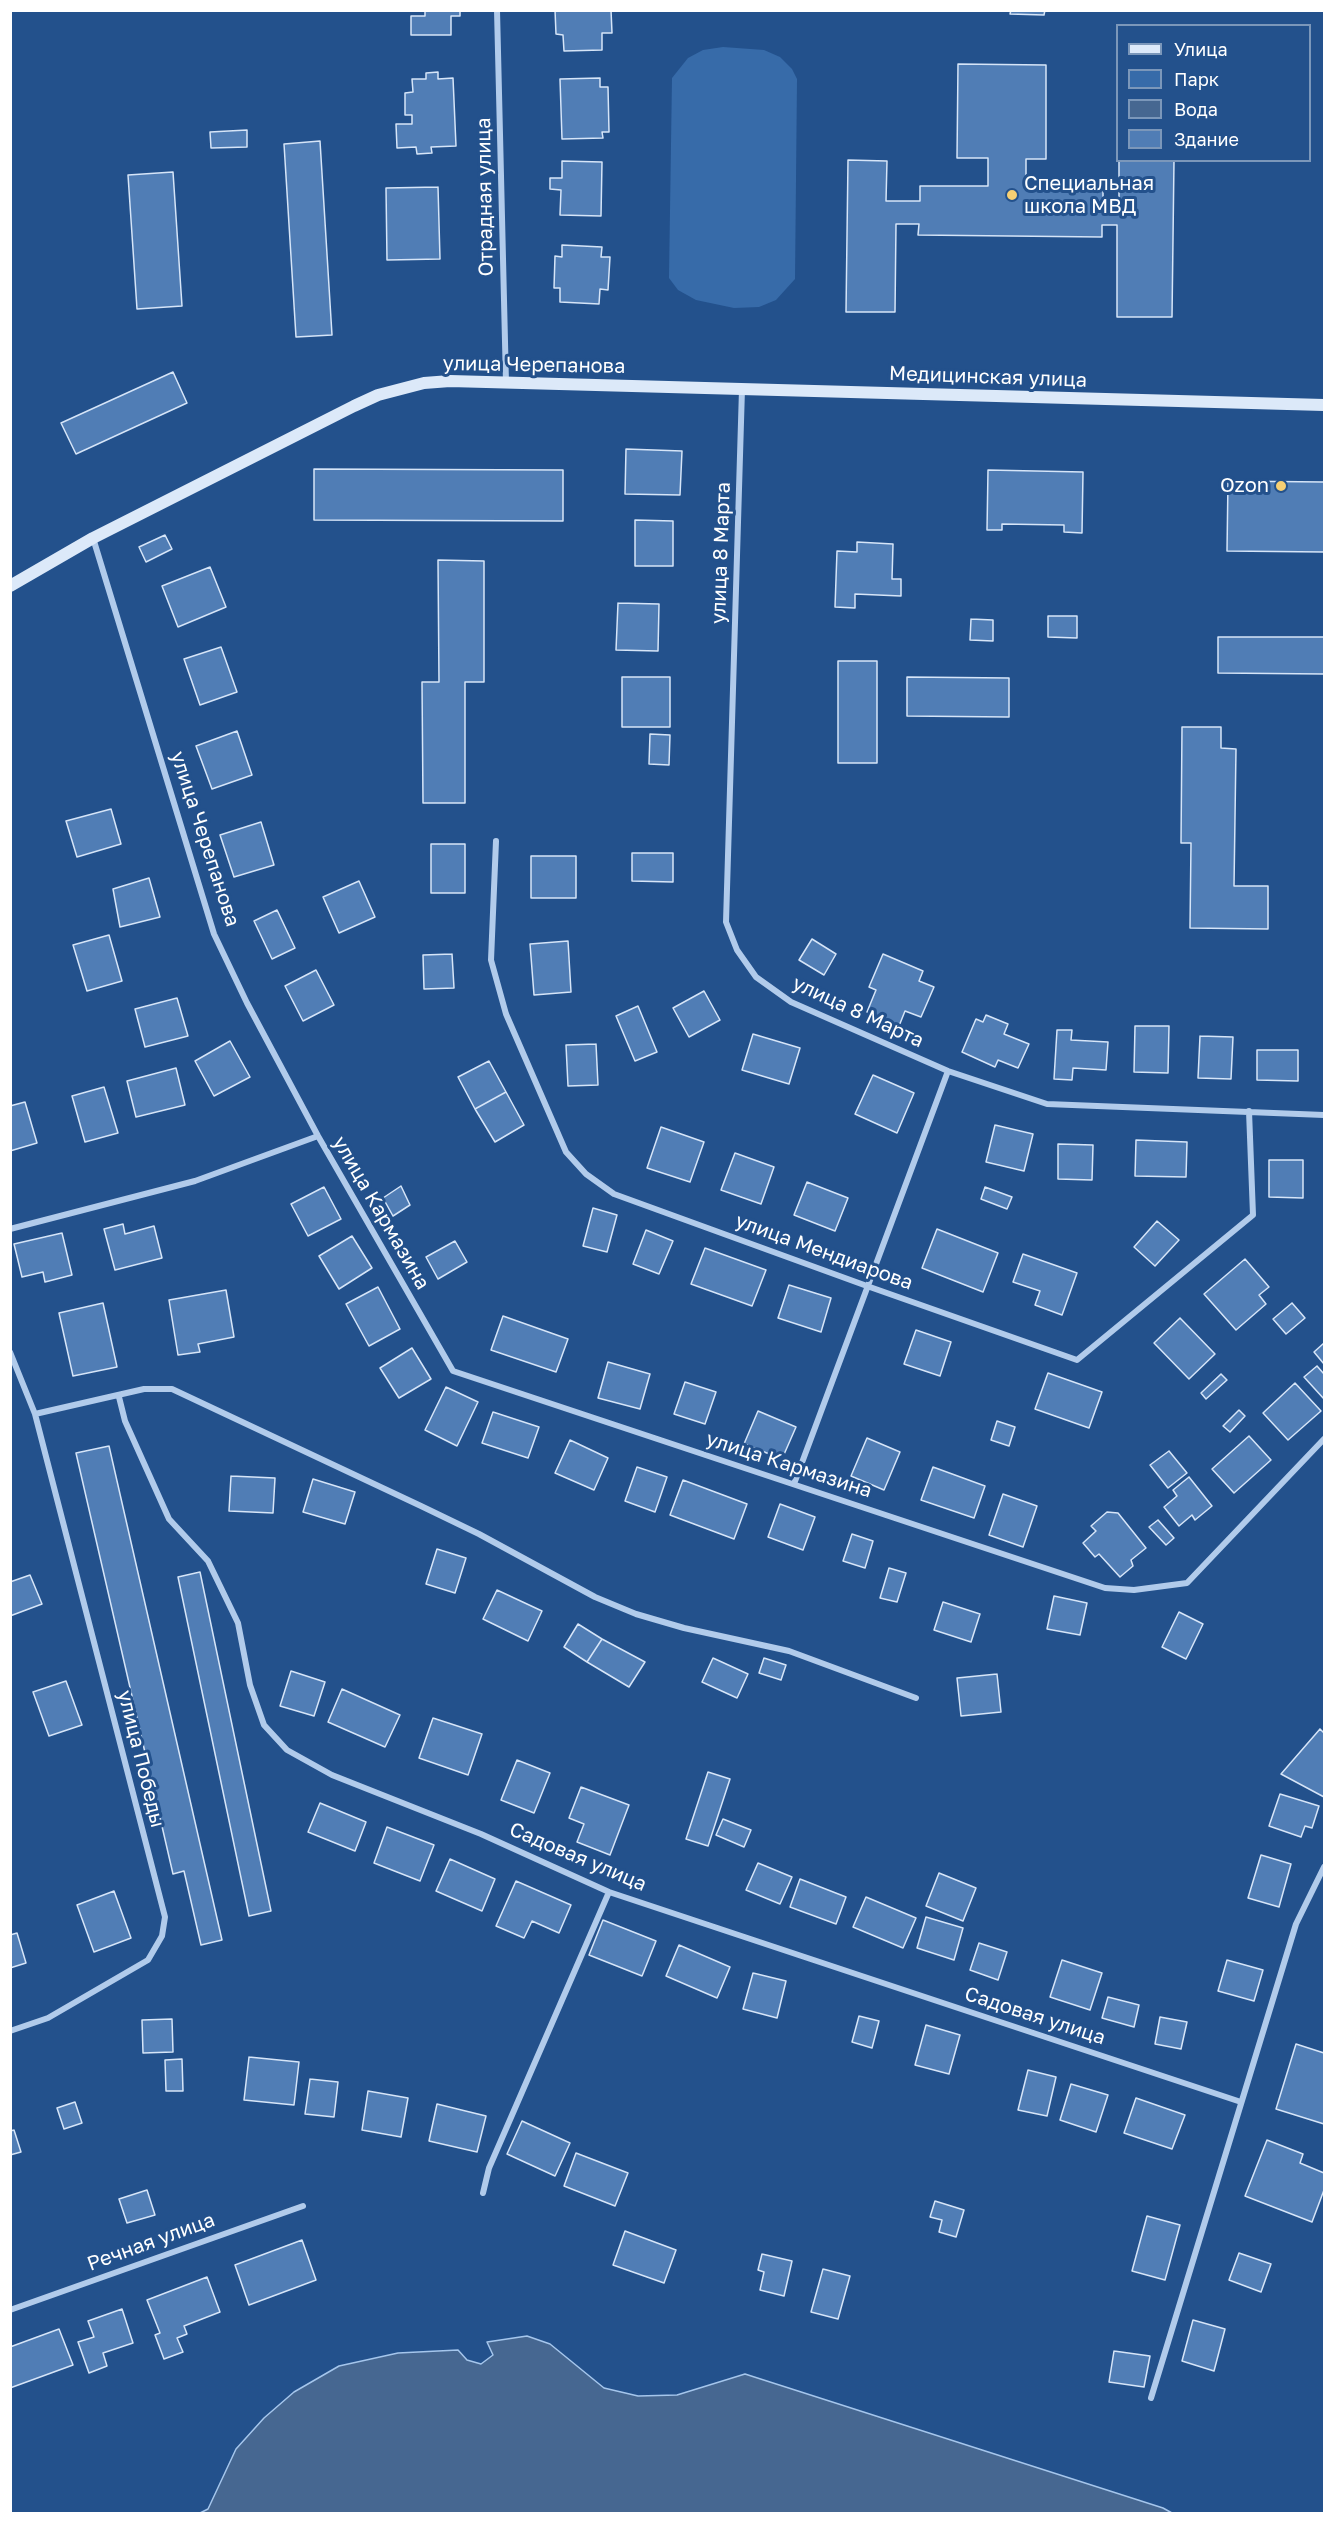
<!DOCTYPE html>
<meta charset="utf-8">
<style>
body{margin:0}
#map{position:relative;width:1335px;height:2524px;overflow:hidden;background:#23518c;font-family:"Golos Text",sans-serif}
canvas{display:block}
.frame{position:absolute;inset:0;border:12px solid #fff;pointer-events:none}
.legend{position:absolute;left:1116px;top:24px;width:195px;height:138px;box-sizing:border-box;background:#23518c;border:2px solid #7b97ba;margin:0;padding:8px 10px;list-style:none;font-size:18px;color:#fff}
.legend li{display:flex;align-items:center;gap:12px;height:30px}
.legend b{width:30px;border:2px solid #7b97ba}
</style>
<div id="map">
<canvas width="1335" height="2524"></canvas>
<div class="frame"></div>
<ul class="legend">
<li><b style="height:8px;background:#dce9f9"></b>Улица</li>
<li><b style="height:16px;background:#376ba9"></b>Парк</li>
<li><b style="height:16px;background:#466791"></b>Вода</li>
<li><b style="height:16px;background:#507db5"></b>Здание</li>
</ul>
</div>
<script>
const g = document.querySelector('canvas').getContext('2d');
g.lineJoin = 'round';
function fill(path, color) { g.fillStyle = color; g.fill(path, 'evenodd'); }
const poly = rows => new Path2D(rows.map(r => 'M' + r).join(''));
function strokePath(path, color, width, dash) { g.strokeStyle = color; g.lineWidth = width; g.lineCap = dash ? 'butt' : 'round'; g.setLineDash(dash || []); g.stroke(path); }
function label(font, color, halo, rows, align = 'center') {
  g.font = font + ' "Golos Text",sans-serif'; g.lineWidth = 6; g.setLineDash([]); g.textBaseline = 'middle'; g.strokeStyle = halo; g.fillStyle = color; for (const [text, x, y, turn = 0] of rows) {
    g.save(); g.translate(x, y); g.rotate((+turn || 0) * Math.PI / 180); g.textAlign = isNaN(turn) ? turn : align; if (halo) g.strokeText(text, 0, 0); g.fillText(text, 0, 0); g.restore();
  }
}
const green = poly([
 [723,47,764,50,780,57,792,69,797,79,795,279,776,300,759,307,734,308,696,300,678,290,669,278,672,78,688,58,703,50]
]);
const water = poly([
 [527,2336,550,2344,604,2388,638,2396,677,2395,745,2374,1163,2508,1172,2513,200,2513,208,2509,236,2449,264,2418,294,2392,339,2366,398,2353,458,2350,467,2360,481,2364,493,2355,487,2342,527,2336]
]);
const building = poly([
 [425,10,460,10,460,16,451,16,451,35,411,35,411,16,425,16,425,10],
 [555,10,611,10,612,33,602,33,602,50,564,51,563,35,556,34,555,10],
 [1011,10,1045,10,1044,15,1010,14,1011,10],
 [958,64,1046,65,1046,159,1026,159,1026,188,1103,188,1103,205,1119,205,1119,160,1174,160,1172,317,1117,317,1117,225,1102,225,1102,237,918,235,919,224,896,224,895,312,846,312,848,160,887,161,886,201,920,201,920,186,988,186,988,158,957,158,958,64],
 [438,72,438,79,453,78,456,146,431,147,432,153,417,154,416,147,397,148,396,124,412,124,412,115,405,115,405,93,413,92,412,79,426,79,426,73,438,72],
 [600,78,600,87,608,87,609,132,602,132,603,138,562,139,560,79,600,78],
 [247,130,247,147,211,148,210,132,247,130],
 [320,141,332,335,296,337,284,144,320,141],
 [562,161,602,162,601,216,560,215,561,190,550,189,550,178,562,178,562,161],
 [173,172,182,306,137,309,128,175,173,172],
 [438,187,440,259,387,260,386,188,438,187],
 [562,245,602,247,601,257,610,257,608,290,600,289,599,304,560,302,560,288,554,288,555,256,562,257,562,245],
 [173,372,187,403,76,454,61,423,173,372],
 [626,449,682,451,680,495,625,494,626,449],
 [314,469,563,470,563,521,314,520,314,469],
 [988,470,1083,472,1082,533,1064,532,1064,525,1002,524,1002,530,987,530,988,470],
 [1228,481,1324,482,1324,552,1227,551,1228,481],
 [635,520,673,521,673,566,635,566,635,520],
 [165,535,172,549,146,562,139,547,165,535],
 [857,542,893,544,892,579,901,579,901,596,855,594,855,608,835,607,837,551,857,552,857,542],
 [438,560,484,561,484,682,465,682,465,803,423,803,422,682,439,682,438,560],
 [210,567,226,607,178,627,162,586,210,567],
 [618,603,659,604,658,651,616,650,618,603],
 [1048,616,1077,616,1077,638,1048,637,1048,616],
 [971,619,993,620,993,641,970,640,971,619],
 [1218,637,1324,637,1324,674,1218,673,1218,637],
 [221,647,237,692,200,705,184,659,221,647],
 [838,661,877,661,877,763,838,763,838,661],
 [622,677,670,677,670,727,622,727,622,677],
 [907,677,1009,678,1009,717,907,716,907,677],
 [1182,727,1221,727,1221,748,1236,749,1234,886,1268,886,1268,929,1190,928,1191,843,1181,843,1182,727],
 [237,731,252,775,212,789,196,746,237,731],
 [650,734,670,735,669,765,649,764,650,734],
 [111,809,121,844,77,857,66,821,111,809],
 [261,822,274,865,234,877,220,835,261,822],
 [431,844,465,844,465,893,431,893,431,844],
 [632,853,673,853,673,882,632,881,632,853],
 [531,856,576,856,576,898,531,898,531,856],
 [149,878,160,917,120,927,113,889,149,878],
 [359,881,375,917,339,933,323,897,359,881],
 [277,910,295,948,272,959,254,921,277,910],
 [109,935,122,981,87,991,73,945,109,935],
 [812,939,836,954,824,975,799,960,812,939],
 [568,941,571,992,534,995,530,944,568,941],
 [452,954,454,988,424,989,423,955,452,954],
 [883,954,923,971,919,981,934,987,921,1017,905,1011,899,1026,867,1012,876,990,869,987,883,954],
 [316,970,334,1005,303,1021,285,986,316,970],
 [704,991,720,1020,689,1037,673,1008,704,991],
 [177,998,188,1036,145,1047,135,1009,177,998],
 [638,1006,657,1052,635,1061,616,1016,638,1006],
 [986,1015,1008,1024,1004,1034,1029,1044,1018,1068,998,1060,995,1067,962,1052,976,1019,983,1022,986,1015],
 [1135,1026,1169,1026,1168,1073,1134,1072,1135,1026],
 [1057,1030,1072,1030,1071,1040,1108,1042,1106,1070,1073,1068,1072,1080,1054,1079,1057,1030],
 [753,1034,800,1048,789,1084,742,1070,753,1034],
 [1200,1036,1233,1037,1231,1079,1198,1078,1200,1036],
 [230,1041,250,1077,214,1096,195,1061,230,1041],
 [596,1044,598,1085,568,1086,566,1045,596,1044],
 [1257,1050,1298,1050,1298,1081,1257,1080,1257,1050],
 [489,1061,506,1092,475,1109,458,1077,489,1061],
 [176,1068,185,1105,136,1117,127,1081,176,1068],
 [873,1075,914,1093,897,1133,855,1114,873,1075],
 [104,1087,118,1133,85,1142,72,1096,104,1087],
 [506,1092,524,1125,495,1142,475,1109,506,1092],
 [25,1102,37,1143,10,1151,10,1106,25,1102],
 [995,1125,1033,1134,1024,1171,986,1162,995,1125],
 [661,1127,704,1142,690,1182,647,1168,661,1127],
 [1136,1140,1187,1142,1186,1177,1135,1176,1136,1140],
 [1058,1144,1093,1145,1092,1180,1058,1179,1058,1144],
 [735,1153,774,1167,761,1204,721,1190,735,1153],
 [1269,1160,1303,1160,1303,1198,1269,1197,1269,1160],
 [807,1182,848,1198,835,1231,794,1215,807,1182],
 [401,1186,410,1205,393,1216,383,1198,401,1186],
 [324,1187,341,1219,308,1236,291,1204,324,1187],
 [985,1187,1012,1197,1007,1209,981,1199,985,1187],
 [593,1208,617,1215,607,1252,583,1246,593,1208],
 [1157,1221,1179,1240,1155,1266,1134,1247,1157,1221],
 [123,1224,125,1234,154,1226,162,1258,115,1270,104,1229,123,1224],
 [937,1229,998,1253,983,1292,922,1268,937,1229],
 [646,1230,673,1241,659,1274,633,1264,646,1230],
 [62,1233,72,1275,45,1282,43,1272,22,1277,14,1244,62,1233],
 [352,1236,372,1268,339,1289,319,1256,352,1236],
 [455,1241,467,1262,438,1279,426,1257,455,1241],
 [705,1248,766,1270,752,1306,691,1284,705,1248],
 [1023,1254,1077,1273,1062,1315,1035,1305,1040,1291,1013,1282,1023,1254],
 [1245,1259,1269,1287,1259,1295,1266,1304,1236,1330,1204,1294,1245,1259],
 [789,1285,831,1298,821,1332,778,1318,789,1285],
 [378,1287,400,1329,369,1346,346,1304,378,1287],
 [226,1290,234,1337,198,1344,200,1352,178,1355,169,1300,226,1290],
 [103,1303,117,1367,73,1376,59,1313,103,1303],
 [1292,1303,1305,1318,1286,1334,1273,1319,1292,1303],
 [503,1316,568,1339,556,1372,491,1350,503,1316],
 [1180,1318,1215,1354,1189,1379,1154,1343,1180,1318],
 [916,1330,951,1342,940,1376,904,1364,916,1330],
 [1324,1343,1324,1364,1314,1352,1324,1343],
 [412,1348,431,1379,399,1398,380,1368,412,1348],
 [608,1362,650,1374,640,1409,598,1398,608,1362],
 [1317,1366,1324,1374,1324,1399,1304,1377,1317,1366],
 [1048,1373,1102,1392,1089,1428,1035,1409,1048,1373],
 [1221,1374,1227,1380,1206,1399,1201,1393,1221,1374],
 [685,1382,716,1392,705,1424,674,1414,685,1382],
 [1295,1383,1321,1411,1288,1440,1263,1413,1295,1383],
 [446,1387,478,1402,457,1446,425,1430,446,1387],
 [1239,1410,1245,1416,1230,1432,1223,1426,1239,1410],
 [758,1411,796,1427,782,1459,744,1444,758,1411],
 [493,1412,539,1427,528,1458,482,1443,493,1412],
 [997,1421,1015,1427,1009,1446,991,1440,997,1421],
 [1249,1436,1271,1460,1234,1493,1212,1469,1249,1436],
 [867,1438,900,1452,884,1490,851,1476,867,1438],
 [570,1440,608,1458,594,1490,555,1473,570,1440],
 [109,1446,222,1940,201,1945,184,1871,173,1874,76,1453,109,1446],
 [1169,1451,1187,1473,1168,1488,1150,1465,1169,1451],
 [637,1467,667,1477,655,1512,625,1501,637,1467],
 [933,1467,985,1486,974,1518,921,1500,933,1467],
 [231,1476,275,1478,273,1513,229,1511,231,1476],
 [1189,1477,1212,1506,1195,1520,1192,1515,1179,1526,1164,1507,1177,1496,1173,1490,1189,1477],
 [313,1479,355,1492,345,1524,303,1512,313,1479],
 [683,1480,747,1504,734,1539,670,1515,683,1480],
 [1003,1494,1037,1506,1023,1547,989,1535,1003,1494],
 [780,1504,815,1517,803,1550,768,1537,780,1504],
 [1107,1512,1118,1513,1146,1548,1131,1560,1133,1566,1120,1577,1099,1554,1095,1557,1083,1543,1096,1531,1091,1526,1107,1512],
 [1158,1520,1174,1538,1166,1545,1149,1527,1158,1520],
 [852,1534,873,1541,865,1568,843,1561,852,1534],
 [437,1549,466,1558,455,1593,426,1584,437,1549],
 [889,1568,906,1573,897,1602,880,1598,889,1568],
 [200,1572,271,1911,249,1916,178,1577,200,1572],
 [30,1575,42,1604,10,1616,10,1582,30,1575],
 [497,1590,542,1611,528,1641,483,1619,497,1590],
 [1054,1596,1087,1603,1080,1635,1047,1629,1054,1596],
 [943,1602,980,1614,971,1642,934,1630,943,1602],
 [1179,1612,1203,1624,1186,1659,1162,1647,1179,1612],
 [578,1624,602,1639,587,1662,564,1647,578,1624],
 [602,1639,645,1662,629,1687,587,1662,602,1639],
 [713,1658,748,1674,737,1698,702,1682,713,1658],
 [764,1658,786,1665,781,1680,759,1673,764,1658],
 [291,1671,325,1682,314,1716,280,1706,291,1671],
 [997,1674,1001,1712,961,1716,957,1678,997,1674],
 [66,1681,82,1725,49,1736,33,1692,66,1681],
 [342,1689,400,1715,385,1747,328,1722,342,1689],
 [433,1718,482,1734,468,1775,419,1758,433,1718],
 [1320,1729,1324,1733,1324,1797,1281,1774,1320,1729],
 [517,1760,550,1773,534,1813,501,1800,517,1760],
 [708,1772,730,1779,708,1846,686,1839,708,1772],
 [581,1787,629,1805,610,1855,577,1842,584,1824,569,1818,581,1787],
 [1280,1794,1319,1806,1312,1828,1305,1826,1301,1837,1269,1826,1280,1794],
 [320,1803,366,1822,355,1851,308,1832,320,1803],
 [723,1819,751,1830,744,1847,716,1835,723,1819],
 [387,1827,434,1845,420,1881,374,1863,387,1827],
 [1261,1855,1291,1864,1279,1907,1248,1898,1261,1855],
 [450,1859,495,1879,482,1911,436,1891,450,1859],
 [758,1863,792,1877,780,1904,746,1890,758,1863],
 [939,1873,976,1888,963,1921,926,1906,939,1873],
 [800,1879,846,1897,836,1924,790,1907,800,1879],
 [516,1881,571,1905,559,1933,532,1921,524,1938,496,1926,516,1881],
 [114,1891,131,1938,94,1952,77,1905,114,1891],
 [866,1897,916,1918,903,1948,853,1927,866,1897],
 [926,1917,963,1928,954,1960,917,1948,926,1917],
 [603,1920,656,1941,642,1976,589,1955,603,1920],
 [17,1933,26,1963,10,1968,10,1935,17,1933],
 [979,1943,1007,1952,998,1980,970,1970,979,1943],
 [679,1945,730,1967,717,1998,666,1976,679,1945],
 [1062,1960,1102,1973,1090,2010,1050,1997,1062,1960],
 [1227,1960,1263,1970,1254,2001,1218,1991,1227,1960],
 [753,1973,786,1981,777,2018,743,2009,753,1973],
 [1108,1997,1139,2005,1134,2027,1102,2018,1108,1997],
 [859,2016,879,2021,872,2048,852,2042,859,2016],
 [1160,2017,1187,2022,1181,2049,1155,2044,1160,2017],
 [172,2019,173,2052,143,2053,142,2020,172,2019],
 [926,2025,960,2035,949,2074,915,2065,926,2025],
 [1296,2044,1324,2053,1324,2124,1276,2109,1296,2044],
 [249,2057,299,2062,294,2105,244,2100,249,2057],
 [182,2059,183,2091,166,2091,165,2060,182,2059],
 [1028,2070,1056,2077,1047,2116,1018,2110,1028,2070],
 [310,2079,338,2082,334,2117,305,2114,310,2079],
 [1071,2084,1108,2095,1096,2132,1060,2120,1071,2084],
 [368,2091,408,2098,401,2137,362,2130,368,2091],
 [1136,2098,1185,2115,1172,2149,1124,2133,1136,2098],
 [75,2102,82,2123,64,2129,57,2108,75,2102],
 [437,2104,486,2116,477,2152,429,2141,437,2104],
 [522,2121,570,2143,555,2176,507,2154,522,2121],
 [14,2130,21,2152,10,2155,10,2131,14,2130],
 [1267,2140,1303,2154,1300,2163,1324,2173,1324,2190,1312,2222,1245,2196,1267,2140],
 [576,2153,628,2173,615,2206,564,2186,576,2153],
 [147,2190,155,2215,127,2223,119,2199,147,2190],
 [935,2201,964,2210,956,2237,939,2232,942,2220,930,2217,935,2201],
 [1147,2216,1180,2225,1165,2280,1132,2271,1147,2216],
 [625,2231,676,2250,664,2283,613,2265,625,2231],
 [302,2240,316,2280,249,2305,235,2265,302,2240],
 [1239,2253,1271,2264,1261,2292,1229,2280,1239,2253],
 [762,2254,792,2261,784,2296,760,2290,764,2272,758,2270,762,2254],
 [823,2269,850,2276,838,2319,811,2312,823,2269],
 [207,2277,220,2312,184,2326,187,2334,177,2338,183,2352,164,2359,155,2335,160,2333,147,2300,207,2277],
 [122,2309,133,2343,103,2353,107,2366,89,2373,78,2342,94,2337,88,2321,122,2309],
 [1193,2320,1225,2329,1214,2371,1182,2361,1193,2320],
 [59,2329,73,2365,10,2388,10,2347,59,2329],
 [1114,2351,1150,2356,1144,2387,1109,2382,1114,2351]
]);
const minor = poly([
 [497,10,506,383],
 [742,389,726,922,737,950,756,977,791,1002,948,1071,1047,1104,1324,1115],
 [93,538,214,934,247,1003,318,1136,453,1371,1105,1588,1134,1590,1187,1583,1324,1439],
 [496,841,491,960,506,1014,566,1152,586,1174,614,1194,867,1286,1077,1360,1253,1215,1249,1111],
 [10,1229,195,1181,318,1136],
 [10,1352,35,1414,165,1917,162,1936,148,1960,48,2018,10,2031],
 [119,1397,125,1421,169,1519,208,1561,238,1623,250,1685,264,1725,287,1750,332,1775,481,1834,609,1892,1241,2102],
 [35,1414,144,1389,172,1389,421,1506,479,1534,595,1597,636,1614,684,1628,789,1651,916,1698],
 [794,1484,948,1071],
 [483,2193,489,2168,609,1892],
 [10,2310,303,2206],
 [1151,2398,1296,1924,1324,1867]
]);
const secondary = poly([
 [10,586,93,538,354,406,378,395,424,383,450,381,1324,405]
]);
const markers = [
 [1012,195,6,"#f6cf73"],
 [1281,486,6,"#f6cf73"]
];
const poiNames = [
 ["Специальная",1024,184],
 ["школа МВД",1024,207],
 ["Ozon",1269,486,"right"]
];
const streetNames = [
 ["Отрадная улица",485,197,-91],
 ["улица Черепанова",534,365,1],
 ["Медицинская улица",988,377,2],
 ["улица 8 Марта",721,553,-88],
 ["улица Черепанова",205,839,72],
 ["улица 8 Марта",858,1012,25],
 ["улица Кармазина",381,1213,60],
 ["улица Мендиарова",824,1252,20],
 ["улица Кармазина",789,1465,18],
 ["улица Победы",141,1759,76],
 ["Садовая улица",578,1857,23],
 ["Садовая улица",1035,2016,18],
 ["Речная улица",151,2242,-20]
];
fill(green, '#376ba9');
fill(water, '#466791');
strokePath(water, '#a5c6ec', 1.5);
fill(building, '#507db5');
strokePath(building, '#d6e5f8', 1.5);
strokePath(minor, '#b1cbeb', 6);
strokePath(secondary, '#dce9f9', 12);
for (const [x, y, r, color] of markers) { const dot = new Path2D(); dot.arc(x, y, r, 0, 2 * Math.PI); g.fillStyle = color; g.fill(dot); strokePath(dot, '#23518c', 2); }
label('20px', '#fff', '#23518c', poiNames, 'left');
label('20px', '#fff', '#23518c', streetNames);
</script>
